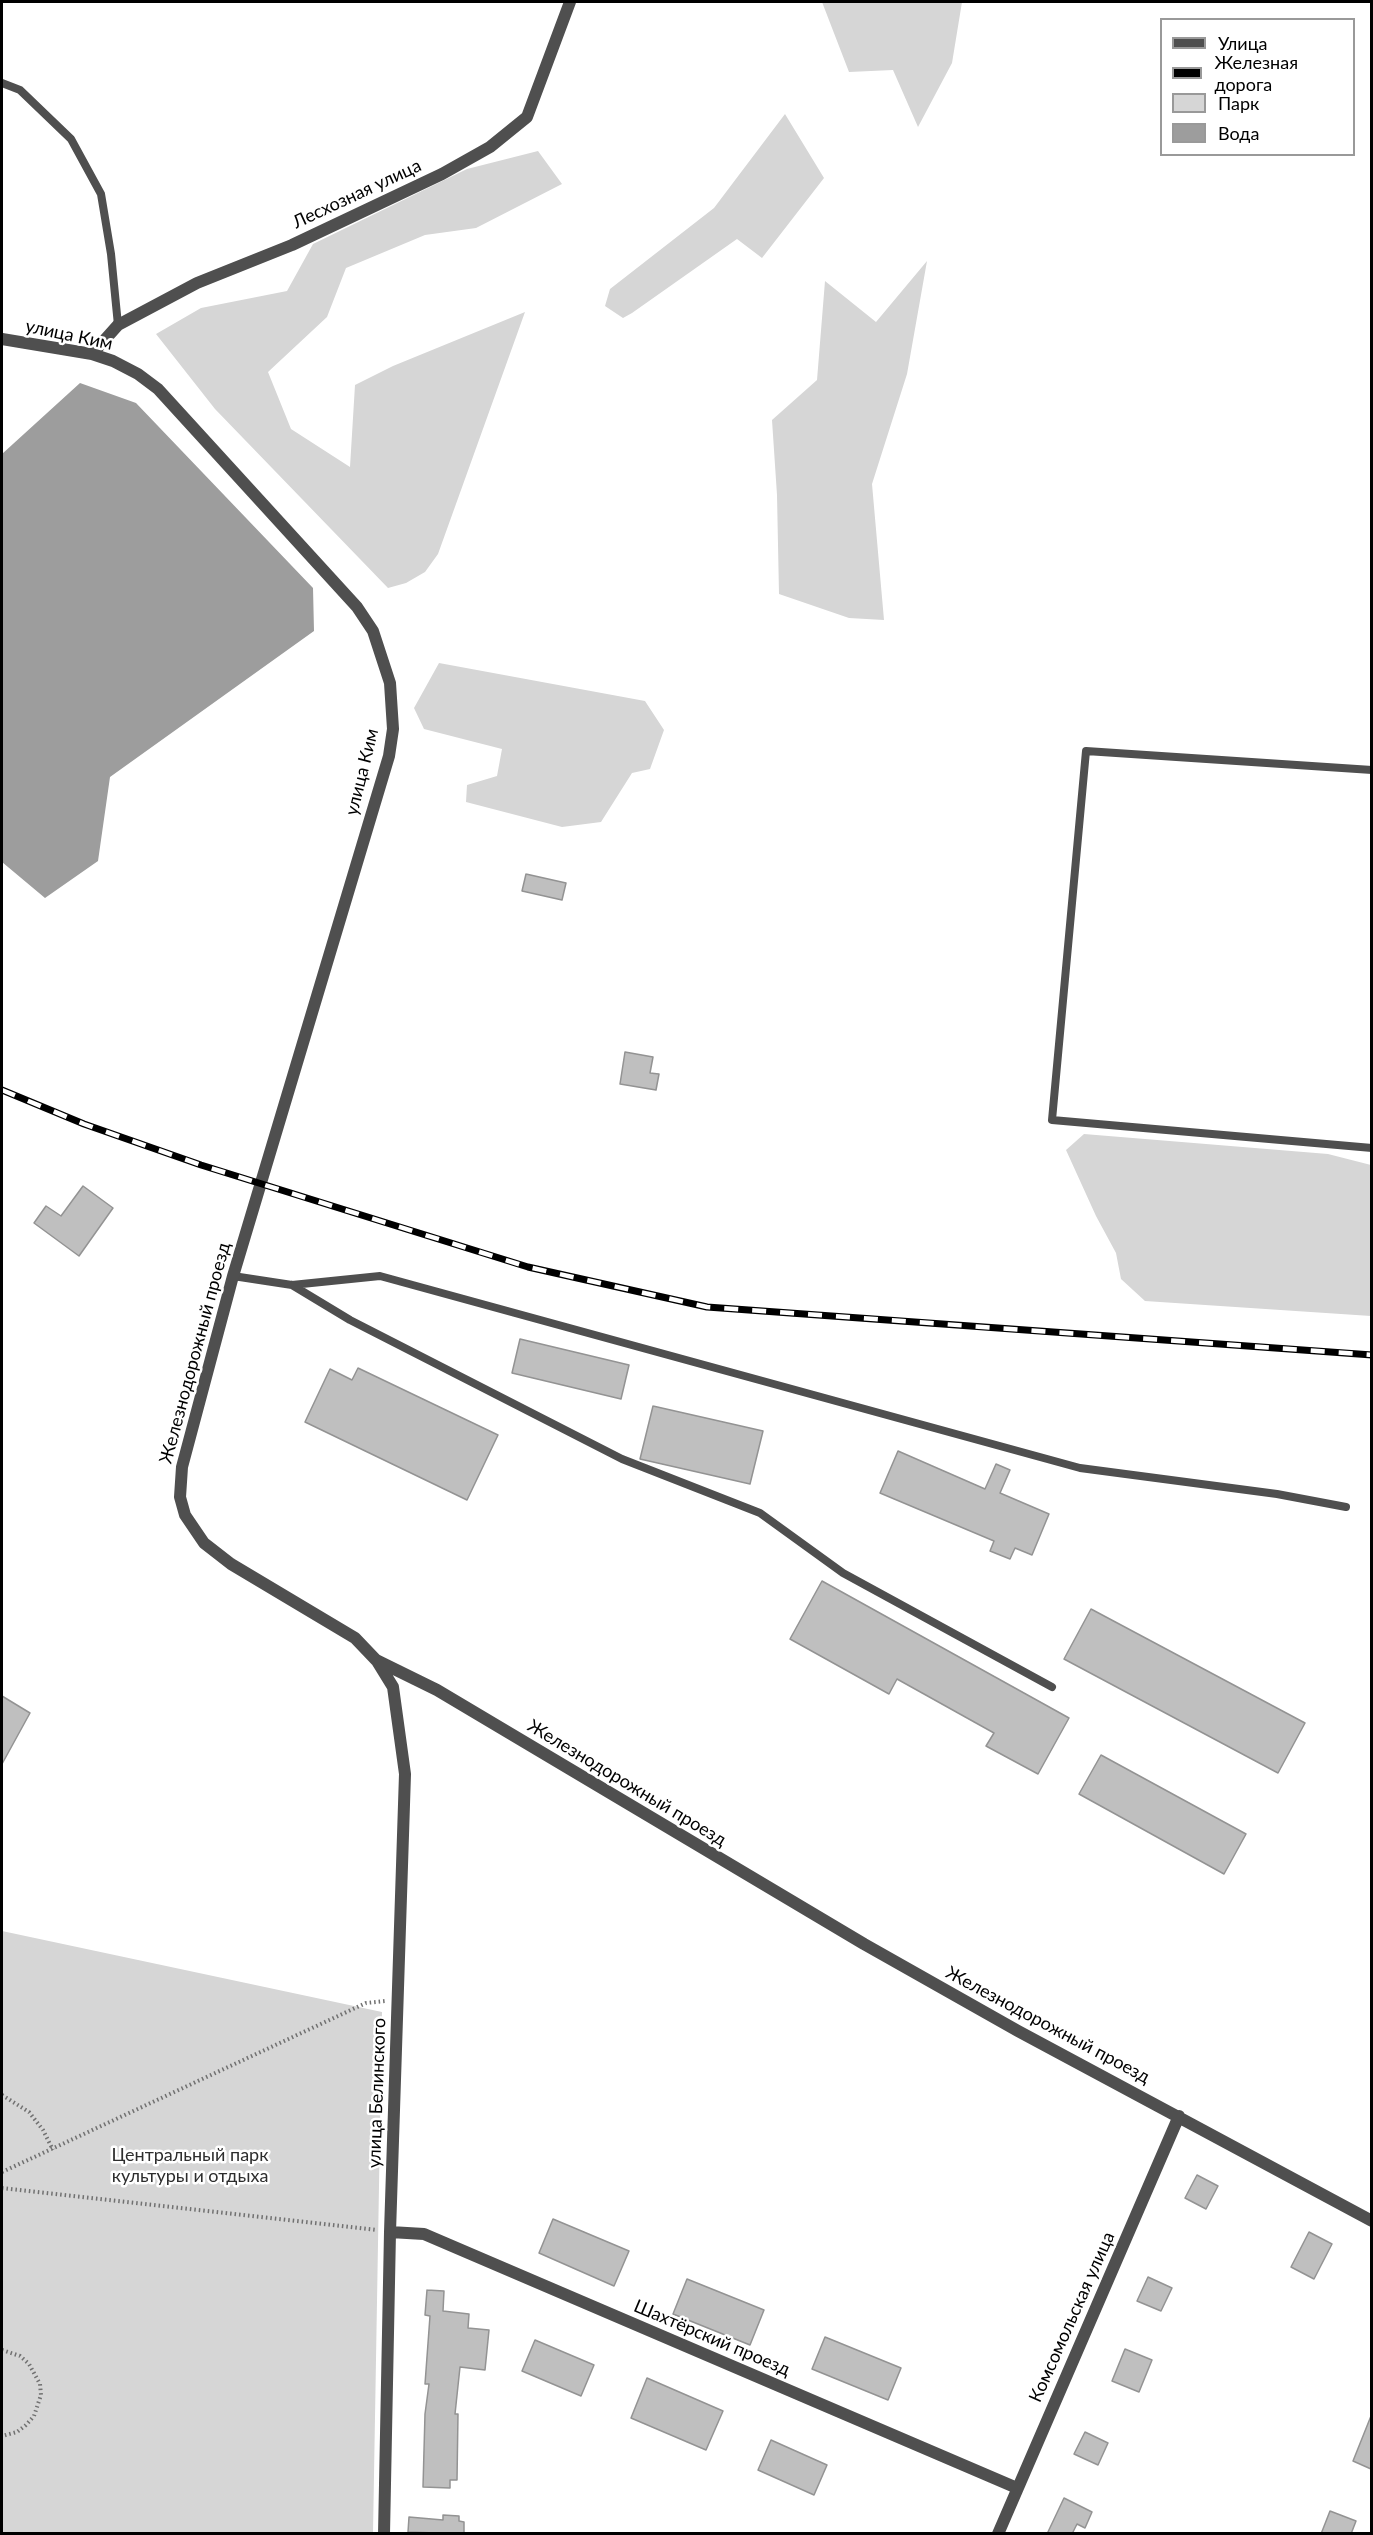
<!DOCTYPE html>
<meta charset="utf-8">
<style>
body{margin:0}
#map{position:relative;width:1373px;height:2535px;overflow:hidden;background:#fff;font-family:Lato,sans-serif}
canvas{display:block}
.frame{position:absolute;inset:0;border:3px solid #000;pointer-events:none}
.legend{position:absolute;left:1160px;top:18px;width:195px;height:138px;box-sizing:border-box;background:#fff;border:2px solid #999;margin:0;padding:8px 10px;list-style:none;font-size:18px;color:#000}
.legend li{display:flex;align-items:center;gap:12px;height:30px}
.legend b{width:30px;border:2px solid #999}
</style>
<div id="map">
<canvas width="1373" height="2535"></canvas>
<div class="frame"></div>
<ul class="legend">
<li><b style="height:8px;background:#4f4f4f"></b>Улица</li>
<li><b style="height:8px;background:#000"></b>Железная дорога</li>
<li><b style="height:16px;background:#d6d6d6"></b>Парк</li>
<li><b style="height:16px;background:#9d9d9d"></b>Вода</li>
</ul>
</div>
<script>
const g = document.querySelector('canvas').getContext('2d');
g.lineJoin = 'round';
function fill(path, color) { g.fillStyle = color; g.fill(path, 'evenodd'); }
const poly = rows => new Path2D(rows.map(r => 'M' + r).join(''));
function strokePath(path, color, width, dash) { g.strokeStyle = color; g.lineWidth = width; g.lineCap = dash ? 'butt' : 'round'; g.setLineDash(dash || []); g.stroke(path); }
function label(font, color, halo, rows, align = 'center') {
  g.font = font + ' Lato,sans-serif'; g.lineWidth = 5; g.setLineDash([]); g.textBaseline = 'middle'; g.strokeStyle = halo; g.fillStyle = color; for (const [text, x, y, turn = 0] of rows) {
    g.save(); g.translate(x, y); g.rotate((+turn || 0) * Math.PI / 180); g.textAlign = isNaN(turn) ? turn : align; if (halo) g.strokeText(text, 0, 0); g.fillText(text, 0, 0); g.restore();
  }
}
const green = poly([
 [822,2,962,2,952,63,918,127,893,70,849,72],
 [785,114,824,178,762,258,737,239,632,313,623,318,605,306,610,289,714,208],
 [538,151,562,184,476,228,425,235,346,268,327,317,268,372,291,429,350,467,355,385,393,366,525,312,438,554,425,572,406,583,388,588,215,409,156,334,201,308,287,291,313,244,467,169],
 [927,261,907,374,872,484,884,620,849,618,779,594,777,495,772,420,817,380,825,281,876,322],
 [439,663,645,701,664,730,650,769,632,773,601,822,562,827,466,802,467,785,497,776,502,749,424,729,414,708],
 [1084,1134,1328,1154,1371,1165,1371,1316,1145,1301,1121,1279,1116,1253,1096,1216,1066,1150],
 [2,1931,382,2012,373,2533,2,2533]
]);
const water = poly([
 [80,383,136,403,313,588,314,631,110,777,98,861,45,898,2,862,2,454]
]);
const building = poly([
 [526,874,566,883,562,900,522,891,526,874],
 [625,1052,653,1057,650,1073,659,1074,656,1090,620,1084,625,1052],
 [83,1186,113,1208,79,1256,34,1223,46,1206,61,1216,83,1186],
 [520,1339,629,1365,621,1399,512,1373,520,1339],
 [358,1368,498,1435,467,1500,305,1422,330,1369,352,1380,358,1368],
 [653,1406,763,1431,750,1484,640,1459,653,1406],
 [898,1451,985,1489,996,1464,1010,1470,1000,1493,1049,1514,1032,1555,1015,1548,1010,1559,990,1551,994,1541,880,1493,898,1451],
 [822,1581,1069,1718,1038,1774,986,1746,994,1733,897,1679,889,1694,790,1639,822,1581],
 [1091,1609,1305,1723,1278,1773,1064,1659,1091,1609],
 [2,1696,30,1713,2,1764,2,1696],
 [1101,1755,1246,1834,1224,1874,1079,1794,1101,1755],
 [1197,2175,1218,2186,1206,2209,1185,2198,1197,2175],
 [553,2219,629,2251,614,2286,539,2253,553,2219],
 [1309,2232,1332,2244,1314,2279,1291,2267,1309,2232],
 [1148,2277,1172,2288,1161,2311,1137,2301,1148,2277],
 [687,2279,764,2310,750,2345,673,2314,687,2279],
 [427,2290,444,2291,443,2311,469,2314,468,2328,489,2330,485,2370,460,2367,455,2414,458,2414,457,2480,450,2480,450,2488,423,2487,425,2414,429,2384,425,2384,430,2316,425,2315,427,2290],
 [825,2337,901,2368,888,2400,812,2369,825,2337],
 [535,2340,594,2365,581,2396,522,2371,535,2340],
 [1125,2349,1152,2360,1139,2392,1112,2381,1125,2349],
 [647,2378,723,2411,706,2450,631,2418,647,2378],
 [1371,2416,1371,2469,1353,2461,1371,2416],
 [1085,2432,1108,2443,1098,2465,1074,2454,1085,2432],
 [771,2440,827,2465,814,2495,758,2470,771,2440],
 [1064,2498,1092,2512,1085,2528,1077,2524,1072,2534,1047,2534,1064,2498],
 [1330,2511,1356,2521,1351,2534,1321,2534,1330,2511],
 [443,2515,459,2516,459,2521,464,2522,464,2534,408,2532,409,2517,443,2520,443,2515]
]);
const path = poly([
 [2,2095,29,2112,43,2130,53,2150],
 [2,2172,366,2003,385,2001],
 [2,2188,377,2230],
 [2,2350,20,2356,29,2364,40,2384,41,2395,34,2416,26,2425,17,2432,2,2436]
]);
const service = poly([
 [2,83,20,90,71,139,101,194,111,254,118,325],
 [1372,770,1086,751,1052,1120,1372,1148],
 [233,1276,292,1285,380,1276,1080,1468,1277,1494,1346,1507],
 [292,1285,350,1320,622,1459,760,1513,843,1573,1052,1687]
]);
const minor = poly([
 [2,339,92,354,113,361,138,374,158,389,357,607,373,631,390,683,393,729,389,756,233,1276,182,1467,180,1497,185,1515,204,1543,231,1564,355,1638,376,1660,437,1690,864,1944,1018,2031,1372,2221],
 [92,354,118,325,197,283,292,245,442,174,490,147,527,117,570,2],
 [377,1661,393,1687,405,1774,390,2232,384,2534],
 [390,2232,424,2234,1017,2488],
 [998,2534,1179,2116]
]);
const rail = poly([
 [2,1090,84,1124,201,1165,528,1267,707,1307,1372,1355]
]);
const streetNames = [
 ["Лесхозная улица",357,194,-25],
 ["улица Ким",69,335,12],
 ["улица Ким",362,772,-76],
 ["Железнодорожный проезд",195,1353,-75],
 ["Железнодорожный проезд",627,1783,31],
 ["Железнодорожный проезд",1048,2025,28],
 ["улица Белинского",377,2093,-88],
 ["Комсомольская улица",1072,2317,-66],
 ["Шахтёрский проезд",712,2338,23]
];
const parkNames = [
 ["Центральный парк",190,2155],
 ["культуры и отдыха",190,2176]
];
fill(green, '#d6d6d6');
fill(water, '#9d9d9d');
fill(building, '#bfbfbf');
strokePath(building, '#939393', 1.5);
strokePath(path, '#717171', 4, [1.5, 3]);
strokePath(service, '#4f4f4f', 8);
strokePath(minor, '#4f4f4f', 12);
strokePath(rail, '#000', 7);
strokePath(rail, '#fff', 4.5, [14]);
label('18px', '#000', '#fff', streetNames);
label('18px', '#2d2d2d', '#fff', parkNames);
</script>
